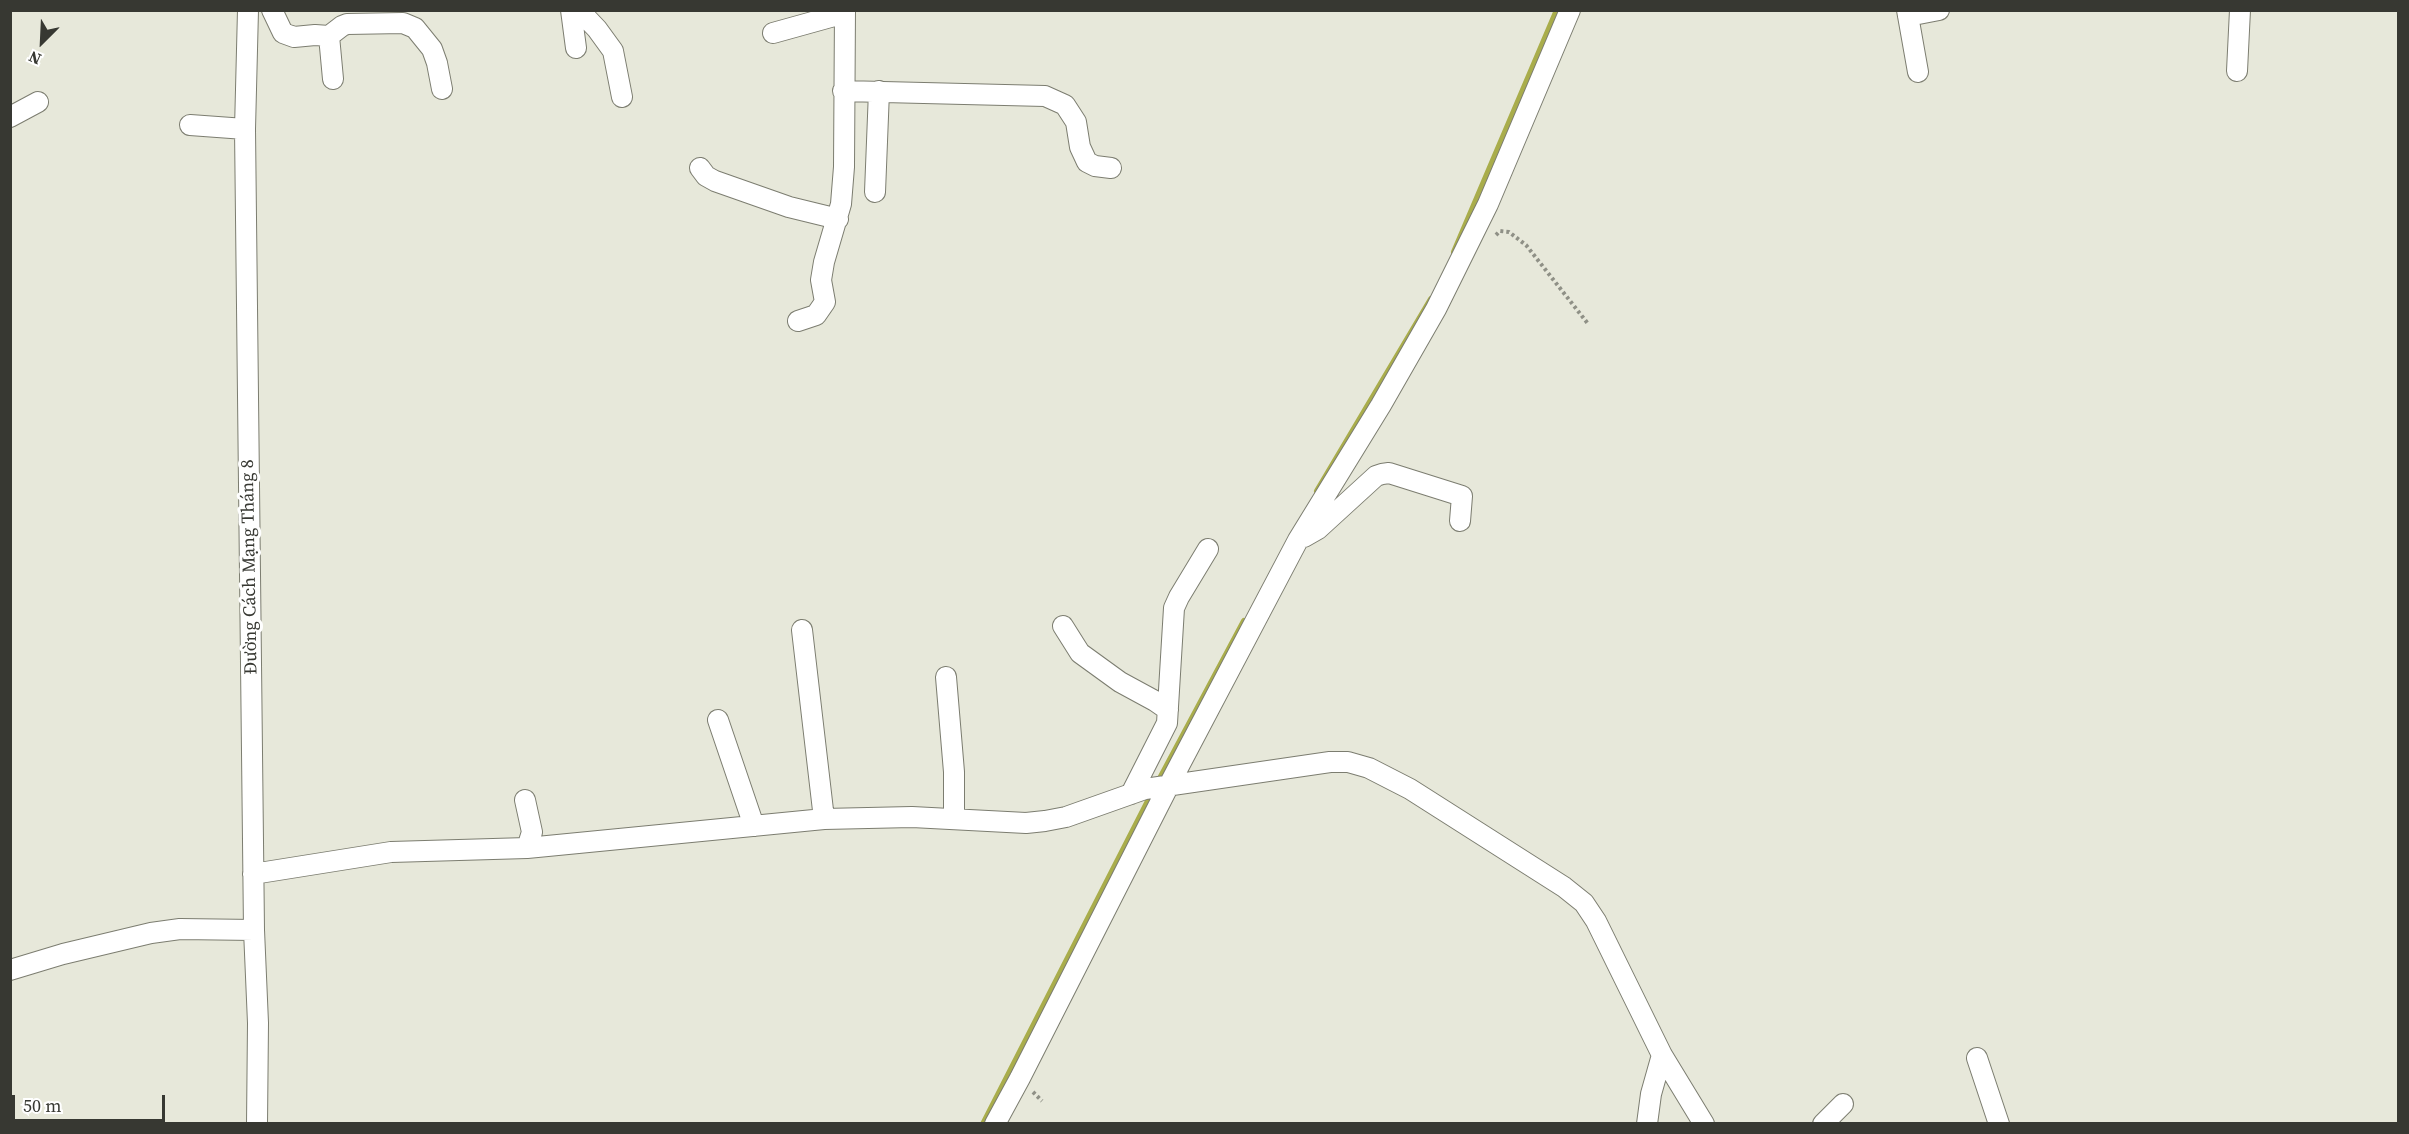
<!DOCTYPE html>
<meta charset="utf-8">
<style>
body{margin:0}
#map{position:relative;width:2409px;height:1134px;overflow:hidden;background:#e7e8da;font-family:"Source Serif 4",serif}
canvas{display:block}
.frame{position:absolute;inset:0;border:12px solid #373832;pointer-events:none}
.north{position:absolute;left:12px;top:12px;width:60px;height:60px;-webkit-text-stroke:4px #fff;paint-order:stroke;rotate:204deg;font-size:16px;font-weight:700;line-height:24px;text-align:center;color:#373832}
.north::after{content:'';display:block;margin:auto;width:21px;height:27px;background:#373832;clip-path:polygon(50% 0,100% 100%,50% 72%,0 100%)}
.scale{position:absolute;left:12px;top:1095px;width:153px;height:27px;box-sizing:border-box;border:3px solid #373832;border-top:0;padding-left:8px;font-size:18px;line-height:21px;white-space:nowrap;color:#373832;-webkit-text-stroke:4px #fff;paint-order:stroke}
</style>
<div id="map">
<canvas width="2409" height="1134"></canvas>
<div class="frame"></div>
<div class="north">N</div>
<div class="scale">50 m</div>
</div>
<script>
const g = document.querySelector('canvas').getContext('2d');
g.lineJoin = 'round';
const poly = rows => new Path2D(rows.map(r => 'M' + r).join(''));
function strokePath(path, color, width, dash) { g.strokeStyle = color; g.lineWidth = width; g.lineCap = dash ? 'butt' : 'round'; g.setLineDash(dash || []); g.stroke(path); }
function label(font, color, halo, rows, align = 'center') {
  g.font = font + ' "Source Serif 4",serif'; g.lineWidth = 6; g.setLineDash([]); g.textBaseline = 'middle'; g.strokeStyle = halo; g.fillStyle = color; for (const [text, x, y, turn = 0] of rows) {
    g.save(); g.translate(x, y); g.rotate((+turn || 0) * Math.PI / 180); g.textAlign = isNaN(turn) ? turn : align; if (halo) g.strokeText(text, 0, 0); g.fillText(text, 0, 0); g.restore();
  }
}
const stream = poly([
 [1454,252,1557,10],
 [1317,491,1431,299],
 [1157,784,1244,621],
 [983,1124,1152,793]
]);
const path = poly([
 [1496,235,1500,231,1509,232,1526,245,1589,325],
 [1033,1092,1042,1101]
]);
const minor = poly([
 [248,10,245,129,254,930,258,1023,257,1124],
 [272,10,283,33,294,37,315,35,329,36,342,26,347,24,403,23,415,28,432,49,437,63,442,89],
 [571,10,576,48],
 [579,10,597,29,613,51,622,97],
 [1907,10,1918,72],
 [1908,16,1939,10],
 [773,33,845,13],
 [329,36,333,79],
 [2237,71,2240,10],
 [843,91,1045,96,1065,105,1076,122,1080,147,1087,162,1095,166,1111,168],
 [10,117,38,102],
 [190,125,245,129],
 [700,168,706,176,715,181,789,207,838,219],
 [875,192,879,91],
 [798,321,816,315,825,302,821,280,824,262,841,204,844,167,845,10],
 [1304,537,1318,529,1376,476,1382,474,1389,473,1462,496,1460,521],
 [1063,626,1080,653,1120,682,1155,701,1168,710],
 [802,630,824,819],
 [946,677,954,772,954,819],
 [718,720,754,826],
 [1131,794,1167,723,1174,608,1179,597,1208,549],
 [525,800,532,832,527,848],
 [253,874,391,852,527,848,824,819,912,817,1026,823,1045,821,1066,817,1145,789,1330,762,1348,762,1369,768,1410,789,1564,887,1584,903,1596,921,1662,1055,1704,1124],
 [10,970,63,954,151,933,180,929,254,930],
 [1977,1058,1999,1124],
 [995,1124,1020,1078,1169,785,1298,540,1381,405,1436,309,1488,204,1570,10],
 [1647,1124,1651,1094,1662,1055],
 [1823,1124,1843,1104]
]);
const streetNames = [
 ["Đường Cách Mạng Tháng 8",250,567,-91]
];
strokePath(stream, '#a9ad4b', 6);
strokePath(minor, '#7c7d70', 22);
strokePath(path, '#8f9086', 4, [3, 3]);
strokePath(minor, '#fff', 20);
label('18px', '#373832', '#fff', streetNames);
</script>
